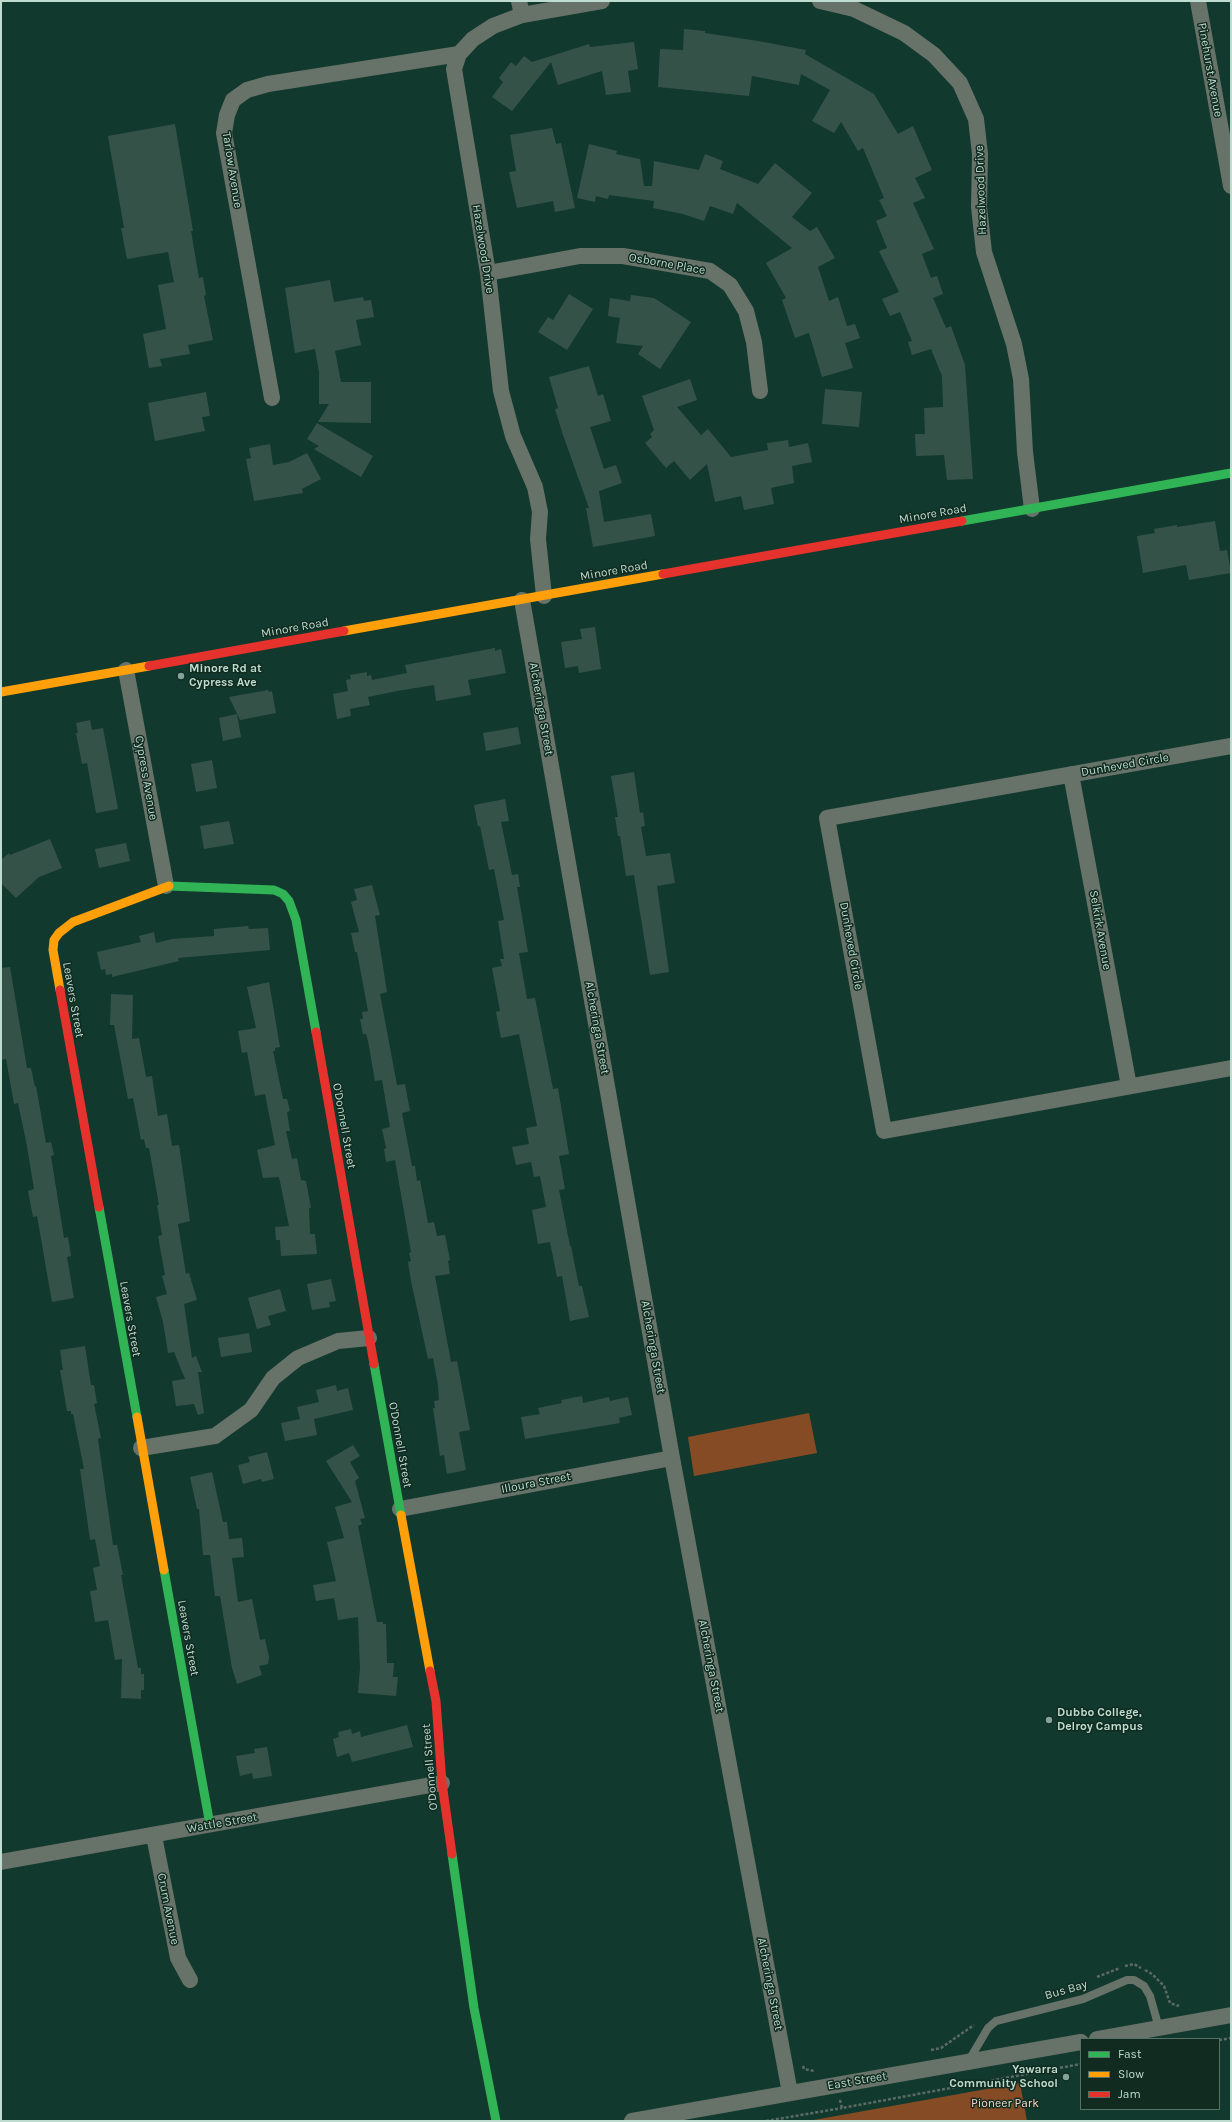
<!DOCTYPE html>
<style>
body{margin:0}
#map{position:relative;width:1232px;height:2122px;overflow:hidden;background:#12392e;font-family:Karla,sans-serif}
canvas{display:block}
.frame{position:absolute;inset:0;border:2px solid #bedccf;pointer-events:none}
.legend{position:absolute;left:1080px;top:2038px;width:140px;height:72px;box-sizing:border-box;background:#112b21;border:1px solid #567267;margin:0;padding:5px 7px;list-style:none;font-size:12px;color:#bedccf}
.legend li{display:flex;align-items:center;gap:8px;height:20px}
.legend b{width:20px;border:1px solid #567267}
</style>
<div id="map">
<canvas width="1232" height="2122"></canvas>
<div class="frame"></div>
<ul class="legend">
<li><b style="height:5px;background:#30b455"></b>Fast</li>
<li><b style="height:5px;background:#ff9f0a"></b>Slow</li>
<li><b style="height:5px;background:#e5322d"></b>Jam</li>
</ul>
</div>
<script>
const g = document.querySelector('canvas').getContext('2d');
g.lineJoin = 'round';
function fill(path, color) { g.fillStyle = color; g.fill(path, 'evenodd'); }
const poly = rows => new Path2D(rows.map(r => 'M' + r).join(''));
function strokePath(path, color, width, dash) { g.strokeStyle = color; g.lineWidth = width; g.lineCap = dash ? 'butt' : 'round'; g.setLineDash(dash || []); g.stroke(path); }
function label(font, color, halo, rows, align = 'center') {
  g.font = font + ' Karla,sans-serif'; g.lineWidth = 3; g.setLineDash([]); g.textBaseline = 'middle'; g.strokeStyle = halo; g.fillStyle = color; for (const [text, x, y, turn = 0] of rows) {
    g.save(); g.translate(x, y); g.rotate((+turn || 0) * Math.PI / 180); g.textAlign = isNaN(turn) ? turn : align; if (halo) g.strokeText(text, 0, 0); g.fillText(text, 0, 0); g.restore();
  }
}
const green = poly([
 [809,1413,817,1453,694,1476,688,1437],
 [1020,2083,1027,2121,808,2121]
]);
const building = poly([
 [684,29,705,31,705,33,758,41,806,50,805,54,874,94,898,134,913,126,932,170,915,178,925,198,913,203,934,249,922,254,931,278,937,276,943,294,933,298,946,328,951,326,965,365,973,479,947,480,944,455,916,456,915,434,925,434,924,408,943,407,942,376,931,349,912,355,908,342,912,341,900,312,890,316,882,299,899,292,879,251,887,248,876,221,887,216,879,200,884,198,863,148,858,151,841,122,834,133,812,121,830,90,801,74,799,85,752,76,749,96,658,87,660,49,683,50],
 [634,42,638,69,628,71,631,92,606,95,602,71,558,85,551,62,512,111,492,97,503,82,499,78,511,62,516,66,524,56,532,62,589,44,590,47],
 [175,124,193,231,191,231,199,278,203,277,206,295,204,296,213,340,188,345,190,354,160,359,162,366,149,368,143,334,166,329,158,285,174,282,168,252,127,259,121,228,124,228,108,136],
 [552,128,556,144,561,143,575,208,555,212,553,201,517,208,509,172,516,171,510,135],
 [589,144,617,151,616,154,640,159,644,186,652,186,654,161,699,170,705,154,723,161,720,169,758,184,775,163,812,193,792,217,810,231,817,227,835,258,818,267,829,301,838,297,847,326,855,324,860,338,845,343,853,368,822,377,809,333,795,338,782,300,786,298,766,263,792,248,737,203,733,214,710,206,704,221,683,214,653,208,654,201,609,195,608,199,596,196,595,202,577,198],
 [330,280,334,302,363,297,364,301,371,300,374,317,356,320,361,345,335,351,341,382,371,382,371,423,318,422,329,404,319,404,319,372,315,349,295,353,285,288],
 [569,294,593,309,567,350,538,332,548,317,553,320],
 [631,295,654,298,691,322,660,369,638,354,643,346,616,343,620,318,608,316,610,298,630,301],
 [589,366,598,396,603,394,611,421,590,427,604,469,616,465,622,483,599,491,604,522,651,514,655,536,593,547,586,508,589,508,563,435,555,409,558,408,549,377],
 [690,379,697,400,677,407,701,435,708,429,731,457,768,450,767,443,788,440,789,447,808,443,812,462,792,466,794,483,771,488,774,504,744,510,741,496,715,502,707,464,690,480,674,461,666,468,645,443,652,437,650,434,654,430,642,396],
 [825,389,862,392,859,427,822,424],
 [206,392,210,416,202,417,205,431,155,441,148,403],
 [317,423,373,456,361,477,314,449,319,446,307,439],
 [270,444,273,465,289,462,307,453,321,479,302,489,303,493,254,501,246,459,251,458,249,448],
 [1215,521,1220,551,1227,550,1231,573,1189,580,1186,565,1143,573,1137,536,1155,533,1154,529,1177,525,1177,527],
 [595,627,601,669,579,673,578,666,565,668,561,642,582,639,580,629],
 [495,648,495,651,501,649,506,673,468,680,471,695,436,701,434,685,397,691,368,697,370,705,350,709,351,716,337,719,333,694,348,691,346,680,351,679,350,675,367,672,367,676,371,675,372,680,407,673,405,665],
 [268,690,269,692,272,691,276,713,240,720,229,697],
 [237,714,241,737,223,741,219,718],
 [90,720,92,730,103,728,118,809,96,813,87,763,82,764,76,733,78,733,76,723],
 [518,727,521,744,486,751,483,733],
 [212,760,217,788,196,792,191,764],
 [634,772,640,813,643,812,645,826,641,827,646,856,670,853,675,883,657,886,669,972,650,975,634,875,626,876,620,836,618,836,615,817,618,817,611,776],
 [505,799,509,821,501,822,512,875,518,874,520,887,517,887,528,952,519,953,527,999,535,998,553,1089,558,1088,569,1154,559,1156,565,1189,559,1190,570,1246,571,1246,579,1286,582,1286,589,1317,570,1321,562,1276,557,1277,550,1242,538,1244,532,1210,546,1207,540,1176,534,1177,531,1162,516,1165,512,1147,529,1144,526,1128,537,1126,519,1034,501,1038,496,1012,500,1011,492,968,502,966,500,959,504,959,498,921,504,920,494,869,489,870,480,826,478,827,474,805],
 [229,821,234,844,204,849,200,826],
 [50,839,62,868,39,877,16,898,1,883,1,860,9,853,10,855],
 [126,843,130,861,99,868,95,849],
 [372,885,380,915,375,916,387,992,380,994,397,1085,405,1084,410,1111,402,1113,412,1166,415,1166,417,1181,420,1180,428,1223,434,1222,437,1236,445,1235,450,1260,448,1261,450,1274,435,1276,451,1362,457,1361,470,1430,459,1432,466,1470,447,1474,444,1455,440,1456,433,1408,435,1408,434,1401,439,1400,438,1385,433,1358,428,1359,411,1281,408,1262,411,1261,409,1253,411,1252,395,1160,386,1162,384,1149,386,1148,382,1129,390,1127,382,1080,375,1081,368,1041,366,1034,363,1034,360,1019,363,1019,362,1012,368,1011,357,952,355,952,351,933,359,932,351,902,357,900,354,889],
 [248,926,249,929,268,928,270,950,178,958,179,961,112,977,112,974,106,975,105,969,101,970,97,952,141,942,139,936,154,932,156,943,172,939,214,936,214,929],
 [10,967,27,1068,31,1068,35,1087,36,1086,46,1143,51,1142,54,1155,51,1156,64,1238,68,1237,71,1256,67,1257,74,1298,52,1302,37,1216,33,1217,28,1191,34,1189,26,1141,18,1103,14,1104,6,1059,2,1060,1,1051,1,968],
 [269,982,280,1047,275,1048,275,1051,273,1051,283,1099,287,1099,290,1111,287,1112,290,1131,286,1131,292,1159,297,1158,301,1180,306,1181,311,1208,309,1208,310,1234,315,1234,317,1254,281,1256,280,1240,276,1240,275,1227,289,1226,279,1177,263,1178,257,1150,275,1145,265,1094,255,1096,247,1052,242,1053,238,1031,256,1028,247,987],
 [111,994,133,995,132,1039,139,1038,146,1077,152,1076,158,1116,167,1114,172,1146,179,1145,190,1221,178,1224,186,1274,189,1273,197,1300,184,1304,192,1358,196,1356,202,1372,198,1372,204,1413,198,1415,194,1404,176,1406,172,1381,185,1379,174,1352,168,1353,163,1322,156,1297,167,1294,162,1276,165,1275,158,1236,162,1235,157,1205,159,1205,149,1148,146,1148,144,1139,141,1140,133,1098,128,1099,114,1025,110,1025],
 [331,1279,336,1301,329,1302,330,1307,312,1310,307,1284],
 [280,1289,286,1311,268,1316,271,1325,257,1329,248,1298],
 [249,1333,252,1352,221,1357,218,1338],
 [85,1346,91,1385,94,1385,97,1403,94,1404,101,1438,98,1439,113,1545,117,1545,123,1575,121,1575,138,1668,141,1668,141,1674,144,1674,144,1690,141,1690,141,1699,121,1698,122,1659,115,1660,108,1620,95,1622,90,1591,97,1590,93,1568,100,1566,95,1539,90,1540,80,1469,84,1469,73,1414,71,1414,71,1411,67,1411,60,1370,63,1370,60,1350],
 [336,1385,337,1391,348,1388,353,1410,314,1419,317,1435,285,1441,281,1423,300,1419,297,1407,319,1402,316,1390],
 [582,1396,583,1403,609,1397,610,1401,628,1397,632,1415,619,1418,620,1423,525,1439,521,1417,540,1414,538,1408,562,1403,561,1400],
 [353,1445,360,1456,350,1462,359,1478,355,1481,365,1518,360,1519,362,1524,358,1526,377,1622,383,1622,383,1624,386,1624,387,1663,394,1663,393,1677,398,1677,396,1696,358,1693,360,1668,358,1617,338,1620,334,1598,316,1601,313,1585,336,1581,327,1542,344,1538,335,1507,352,1502,326,1461],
 [267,1452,274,1479,262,1482,261,1479,243,1484,238,1465,250,1462,248,1457],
 [212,1472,223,1522,227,1522,229,1539,242,1538,244,1557,232,1558,238,1602,252,1599,260,1640,265,1639,269,1657,268,1664,259,1666,262,1675,237,1684,232,1668,220,1596,215,1596,210,1555,203,1555,199,1509,197,1509,190,1477],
 [407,1725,413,1747,352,1762,349,1753,337,1757,333,1739,339,1737,338,1732,351,1729,352,1734,360,1731,361,1737],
 [267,1747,272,1776,253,1779,252,1773,240,1776,236,1756,255,1753,254,1749]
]);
const path = poly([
 [1125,1966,1134,1964,1141,1968],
 [1145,1970,1152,1974,1164,1986,1170,2003,1179,2006],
 [1097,1977,1120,1968],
 [1219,2040,1231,2038],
 [931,2050,941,2048,974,2025],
 [803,2066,804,2069,814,2071],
 [840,2100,842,2108,1081,2064],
 [766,2121,842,2108]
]);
const lane = poly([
 [968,2062,988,2028,996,2021,1083,1999,1127,1980,1134,1980,1144,1986,1150,1996,1159,2028]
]);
const street = poly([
 [519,1,522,15],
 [820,1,854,9,904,33,934,55,960,83,976,119,980,154,979,207,984,252,1014,344,1021,379,1025,452,1032,509],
 [1198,1,1231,186],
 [488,273,580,256,623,256,710,271,730,285,746,311,754,342,760,391],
 [272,398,224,133,227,115,233,100,247,90,268,84,459,54],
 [544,596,538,539,540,512,535,487,513,436,501,391,488,273,454,69,459,54,473,39,493,26,522,15,602,1],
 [522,600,672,1458,790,2093],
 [126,670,166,886],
 [1231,746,827,818,884,1131,1231,1068],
 [1071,774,1129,1086],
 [141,1448,215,1436,251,1410,273,1378,298,1358,338,1341,369,1338],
 [400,1509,672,1458],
 [154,1836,178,1958,190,1980],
 [1,1862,442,1783],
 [1097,2039,1231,2015],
 [632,2121,1081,2042]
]);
const fast = poly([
 [962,521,1231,473],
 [169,886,274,890,283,894,289,901,296,920,316,1032],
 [99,1207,137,1417],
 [374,1364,401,1515],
 [164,1570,210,1825],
 [452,1854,474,2008,496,2121]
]);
const slow = poly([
 [344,631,663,574],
 [1,692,149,666],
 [60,990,53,950,54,940,59,933,73,922,169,886],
 [137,1417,164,1570],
 [401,1515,430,1671]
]);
const jam = poly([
 [663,574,962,521],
 [149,666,344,631],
 [60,990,99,1207],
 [316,1032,374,1364],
 [430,1671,436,1701,442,1783,452,1854]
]);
const markers = [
 [181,676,4,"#82a397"],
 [1049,1720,4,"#82a397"],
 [1066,2077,4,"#82a397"]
];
const streetNames = [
 ["Pinehurst Avenue",1210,70,80],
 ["Tarlow Avenue",232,170,81],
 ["Hazelwood Drive",981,190,-92],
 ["Hazelwood Drive",483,249,81],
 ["Osborne Place",667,264,10],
 ["Minore Road",933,514,-10],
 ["Minore Road",614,571,-10],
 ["Minore Road",295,628,-10],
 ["Alcheringa Street",541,709,80],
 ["Dunheved Circle",1125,765,-10],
 ["Cypress Avenue",146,778,80],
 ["Selkirk Avenue",1100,930,80],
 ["Dunheved Circle",851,946,80],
 ["Leavers Street",73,1000,80],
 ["Alcheringa Street",597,1028,80],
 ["O'Donnell Street",344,1126,80],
 ["Leavers Street",130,1319,80],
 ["Alcheringa Street",653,1347,80],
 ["O'Donnell Street",400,1445,80],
 ["Illoura Street",536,1483,-11],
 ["Leavers Street",188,1638,80],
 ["Alcheringa Street",711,1666,79],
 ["O'Donnell Street",430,1767,-95],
 ["Wattle Street",222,1823,-10],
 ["Crum Avenue",168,1909,79],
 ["Alcheringa Street",770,1984,79],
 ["Bus Bay",1066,1990,-16],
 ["East Street",857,2081,-10]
];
const poiNames = [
 ["Minore Rd at",189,669],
 ["Cypress Ave",189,683],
 ["Dubbo College,",1057,1713],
 ["Delroy Campus",1057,1727],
 ["Yawarra",1058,2070,"right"],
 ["Community School",1058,2084,"right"]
];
const parkNames = [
 ["Pioneer Park",1005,2104]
];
fill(green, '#854b25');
fill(building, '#355249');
strokePath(path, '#5b6b64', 2.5, [3, 2]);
strokePath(lane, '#677269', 8);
strokePath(street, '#677269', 16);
strokePath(fast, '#30b455', 9);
strokePath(slow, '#ff9f0a', 9);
strokePath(jam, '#e5322d', 9);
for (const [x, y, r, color] of markers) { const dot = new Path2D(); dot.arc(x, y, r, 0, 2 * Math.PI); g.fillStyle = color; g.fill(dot); strokePath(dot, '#112b21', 1.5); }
label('12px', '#bedccf', '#112b21', streetNames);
label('bold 12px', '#bedccf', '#112b21', poiNames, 'left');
label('12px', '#f1d5c7', '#112b21', parkNames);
</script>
